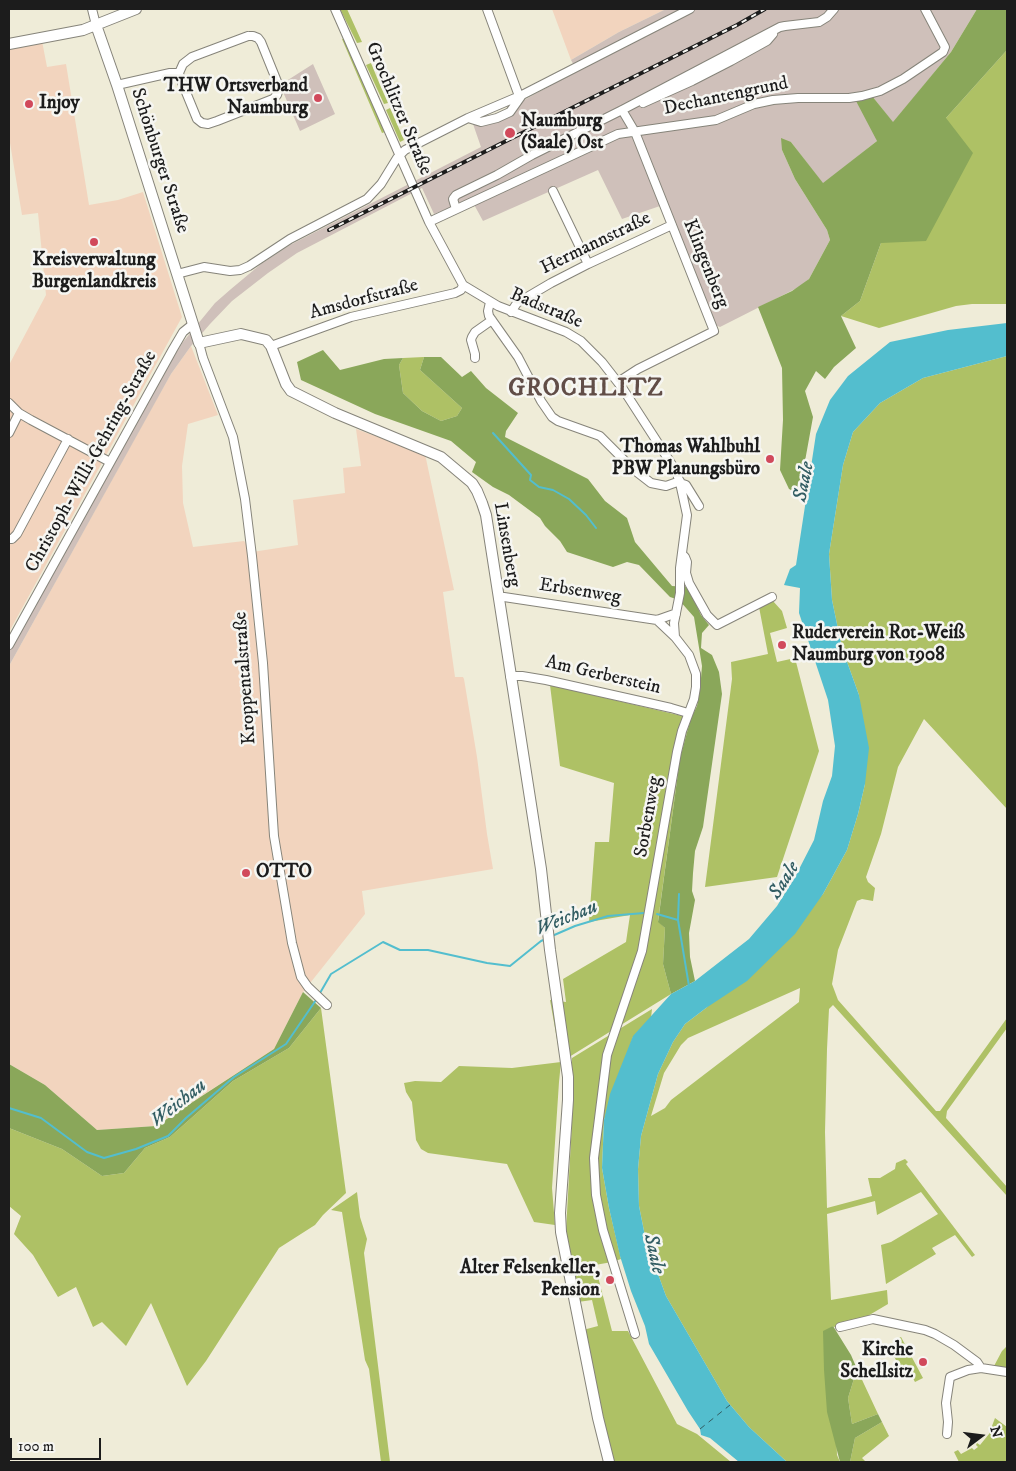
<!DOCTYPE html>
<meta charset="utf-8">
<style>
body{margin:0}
#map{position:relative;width:1016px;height:1471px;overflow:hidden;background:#efecd8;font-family:"IM FELL DW Pica",serif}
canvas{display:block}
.frame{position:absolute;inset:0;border:10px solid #1c1c1c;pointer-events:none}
.north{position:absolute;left:956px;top:1411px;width:50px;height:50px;-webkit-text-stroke:4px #f6f6f2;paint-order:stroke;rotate:75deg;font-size:14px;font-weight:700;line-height:20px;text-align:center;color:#1c1c1c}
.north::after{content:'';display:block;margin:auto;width:18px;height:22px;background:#1c1c1c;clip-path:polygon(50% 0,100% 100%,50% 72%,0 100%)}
.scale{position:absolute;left:10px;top:1438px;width:91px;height:22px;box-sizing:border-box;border:2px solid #1c1c1c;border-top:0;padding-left:6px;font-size:15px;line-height:18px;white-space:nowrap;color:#1c1c1c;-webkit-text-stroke:4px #f6f6f2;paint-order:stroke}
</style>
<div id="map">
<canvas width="1016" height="1471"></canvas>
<div class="frame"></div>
<div class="north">N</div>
<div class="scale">100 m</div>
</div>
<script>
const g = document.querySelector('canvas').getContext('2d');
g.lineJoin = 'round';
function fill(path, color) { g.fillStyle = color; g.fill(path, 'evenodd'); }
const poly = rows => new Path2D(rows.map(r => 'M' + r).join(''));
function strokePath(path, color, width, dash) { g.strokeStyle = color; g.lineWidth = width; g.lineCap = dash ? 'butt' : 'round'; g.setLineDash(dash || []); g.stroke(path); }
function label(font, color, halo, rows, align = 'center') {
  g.font = font + ' "IM FELL DW Pica",serif'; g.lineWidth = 5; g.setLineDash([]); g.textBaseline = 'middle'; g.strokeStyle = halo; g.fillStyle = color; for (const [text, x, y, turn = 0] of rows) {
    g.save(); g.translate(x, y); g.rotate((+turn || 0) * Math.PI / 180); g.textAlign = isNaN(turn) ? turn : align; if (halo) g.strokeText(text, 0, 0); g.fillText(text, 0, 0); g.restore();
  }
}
const built = poly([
 [552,9,666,9,619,32,571,60],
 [42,41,47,67,66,64,89,205,118,200,143,192,182,317,9,632,9,365,46,295,38,213,22,215,9,137,9,48],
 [191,346,218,415,188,424,182,466,183,503,193,547,244,541,252,552,298,545,293,500,345,493,343,468,361,466,356,429,425,454,454,590,443,592,455,677,463,677,464,679,477,757,487,834,493,869,362,891,365,914,303,992,274,1049,155,1126,97,1130,45,1085,9,1064,9,666,150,411,171,374]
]);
const industrial = poly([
 [666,9,977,9,951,52,893,123,872,96,877,141,823,184,791,142,782,150,795,179,827,230,830,240,809,279,801,286,720,327,713,324,660,206,622,219,598,170,483,221,471,199,434,214,422,188,297,253,268,273,232,301,210,324,191,346,171,374,9,666,9,650,166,369,183,342,215,303,231,289,261,264,290,245,481,147,473,124,506,110,577,71,571,60,619,32],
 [313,64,335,114,300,131,280,85]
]);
const green = poly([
 [340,9,347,9,362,42,357,43],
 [345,38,385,132,382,133,342,39],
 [1007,50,1007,304,972,304,956,306,879,328,841,316,860,301,881,243,946,118],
 [371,63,380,85,388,103,384,104,366,65],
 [390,108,404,140,400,142,386,110],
 [1007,356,1007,809,924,719,898,767,881,834,866,877,868,882,875,888,873,901,862,899,857,901,838,950,832,984,838,1000,936,1111,940,1111,1007,1018,1007,1028,947,1111,946,1118,1007,1187,1007,1196,833,1005,829,1009,827,1049,825,1132,827,1208,872,1196,868,1178,880,1178,895,1169,896,1163,905,1159,908,1162,906,1164,975,1255,972,1257,955,1235,932,1248,936,1254,886,1284,881,1245,891,1242,938,1214,921,1192,877,1215,875,1201,827,1214,831,1300,887,1290,888,1304,866,1317,834,1327,832,1326,837,1455,840,1462,787,1462,749,1427,727,1401,666,1296,646,1241,639,1206,638,1169,641,1136,658,1074,673,1042,685,1024,706,1008,823,894,847,850,858,814,865,784,859,695,842,648,832,600,829,554,843,465,853,432,880,403,923,378],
 [800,988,799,1002,671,1100,665,1108,651,1116,664,1073,681,1045,688,1038],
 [424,357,420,370,462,408,457,416,441,421,422,411,403,393,399,365,403,358],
 [772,600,782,611,787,628,770,633,777,662,795,658,819,751,777,877,705,887,732,679,731,662,768,654,759,607],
 [550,685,691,718,680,758,658,921,665,928,663,964,671,994,561,1062,559,1082,552,1188,555,1225,534,1222,507,1164,428,1153,421,1149,416,1140,412,1102,406,1092,404,1083,415,1081,441,1082,459,1066,512,1068,561,1062,550,1000,566,1002,563,979,626,942,630,915,589,922,595,842,609,842,614,783,560,766],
 [321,1008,346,1193,323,1215,315,1225,279,1248,206,1361,187,1386,151,1303,126,1346,102,1322,93,1327,76,1287,58,1297,33,1255,14,1234,21,1216,9,1206,9,1128,62,1149,102,1176,124,1173,145,1148,170,1137,233,1081,289,1048],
 [652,1009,651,1018,633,1037,604,1120,602,1168,609,1208,621,1259,612,1262,595,1265,612,1331,628,1331,677,1424,697,1434,731,1462,614,1462,599,1405,583,1330,598,1326,592,1300,578,1302,566,1231,572,1122,572,1058],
 [357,1192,360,1217,367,1239,364,1253,390,1462,381,1462,369,1369,365,1360,342,1212,331,1210],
 [901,1337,923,1378,915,1382,909,1371,903,1373,890,1349,895,1346,893,1340],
 [1007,1346,1007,1368,994,1366,1002,1351],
 [857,1369,878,1414,852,1424,848,1398],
 [995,1418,1007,1427,1007,1462,959,1462,954,1452,958,1450,961,1454,972,1448,974,1450,978,1447,976,1445,977,1443,980,1445,989,1434],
 [882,1422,889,1436,862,1458,866,1462,850,1462,855,1438]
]);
const forest = poly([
 [977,9,1007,9,1007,50,946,118,973,153,926,241,881,243,860,301,841,316,856,348,834,367,825,379,816,371,805,391,813,417,799,494,789,489,780,470,783,420,782,368,758,307,792,291,809,279,830,240,827,230,795,179,782,150,781,138,791,142,823,183,877,141,856,101,872,96,893,122,951,52],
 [323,350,340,370,384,359,403,358,399,365,403,393,422,411,441,421,457,416,462,408,420,370,424,357,441,357,462,377,471,371,486,388,518,413,506,431,505,437,588,479,605,501,627,518,635,542,672,586,688,587,701,615,709,625,702,633,701,648,712,655,719,672,722,694,703,827,695,851,693,873,692,891,695,900,689,933,690,957,695,981,671,994,663,964,665,928,658,922,680,758,691,718,697,706,700,690,702,666,694,617,679,600,670,597,639,565,627,562,613,567,567,552,560,541,545,526,540,518,509,495,493,487,472,472,476,462,451,441,375,414,301,380,297,362],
 [303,992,321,1008,289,1048,233,1081,170,1137,145,1148,124,1173,102,1176,62,1149,9,1128,9,1064,45,1085,97,1130,156,1126,274,1049],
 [833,1326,851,1355,857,1369,848,1398,852,1424,878,1414,882,1422,855,1438,850,1462,840,1462,827,1412,824,1370,823,1331]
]);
const water = poly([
 [1007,323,1007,356,923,378,880,403,853,432,843,465,829,554,832,600,842,648,859,695,869,748,865,784,858,814,847,850,823,894,795,934,747,981,706,1008,685,1024,673,1042,658,1074,641,1136,638,1169,639,1206,646,1241,666,1296,727,1401,749,1427,787,1462,739,1462,710,1438,701,1435,700,1429,688,1411,649,1344,645,1326,631,1291,620,1256,609,1208,602,1168,604,1120,610,1094,633,1036,671,994,695,981,749,939,777,906,795,877,814,840,823,801,832,776,835,746,828,700,799,613,800,588,784,585,790,569,796,565,816,434,830,400,848,376,890,342,948,330]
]);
const stream = poly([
 [493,433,531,475,530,480,539,487,553,490,569,499,586,515,596,528],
 [679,894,678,920,689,986],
 [657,914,678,920],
 [552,936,575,926,608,916,644,913],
 [320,993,331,974,383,942,400,950,428,950,487,963,510,966,541,941,546,939],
 [9,1108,41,1118,87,1152,104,1158,136,1149,168,1136,186,1118,234,1077,286,1044,316,1000]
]);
const ferry = poly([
 [700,1429,730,1405]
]);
const minor = poly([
 [92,9,96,25],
 [335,9,429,222,463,285,498,306,566,332,581,341,602,362,623,389,676,471,680,483,687,515,680,568,680,593,674,623,675,637],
 [487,9,519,96],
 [248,36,253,36,258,38,261,42,278,84,279,89,277,95,273,99,217,121,208,124,202,123,197,119,181,80,179,73,183,64,192,57,248,36],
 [117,85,170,73,179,73],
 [643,103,692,81,731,61,767,41,773,34],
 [468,118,481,122,497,118,510,112,522,95],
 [553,191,588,264],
 [456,209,453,199,456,195,497,175,532,155,622,110,780,27,785,26,819,22,827,17,834,9],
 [429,222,618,134,716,120,754,104,773,100,798,98,849,98,862,96,880,91,903,79,943,52,945,47,925,9],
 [177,274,204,267,230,271,240,270,249,266,290,239,367,199,381,184,397,158,405,150,468,118,522,95,690,9],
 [490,302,488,311,489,316,518,357,541,401,552,417,558,421,600,436,633,469,651,483,666,486,680,481],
 [511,312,517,303,551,283,588,264,672,225],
 [199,343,203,358,233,437,245,499,252,556,263,663,274,836,292,943,301,977,308,987,327,1005],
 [271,346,351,317,455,293,461,290,463,285],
 [475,358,475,354,471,340,472,337,475,332,492,320],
 [618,382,638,369,714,331,635,132,622,110],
 [9,403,19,413,31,420,110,462],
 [9,433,19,413],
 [680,483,686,485,699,506],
 [9,539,12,539,17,534,68,439],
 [682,554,685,557,687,562,686,573,689,583,707,615,717,625,772,597],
 [498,597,504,597,657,620,674,614,676,614],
 [9,645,173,349,183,332,193,324],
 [510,676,522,676,546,680,671,708,688,713],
 [840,1327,873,1319,925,1330,935,1334,954,1345,977,1362,981,1368,1007,1372],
 [635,1334,603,1230,596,1195,594,1158,607,1055,642,951,677,752,682,731,694,699,696,687,696,674,689,655,675,637,657,620],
 [947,1434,948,1422,946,1403,950,1377,968,1370,981,1368]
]);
const major = poly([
 [96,25,117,85,199,343,241,334,266,340,271,346,286,384,291,391,335,413,441,457,472,483,477,491,482,503,486,515,541,869,550,950,568,1077,568,1100,560,1213,561,1232,598,1418,609,1462],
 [9,44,83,30,136,9]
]);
const rail = poly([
 [329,230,737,25,765,9]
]);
const markers = [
 [318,98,5,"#d1495b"],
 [29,104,5,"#d1495b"],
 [510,133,6,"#d1495b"],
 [94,242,5,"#d1495b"],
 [770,459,5,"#d1495b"],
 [782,645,5,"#d1495b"],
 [246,873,5,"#d1495b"],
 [610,1280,5,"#d1495b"],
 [923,1362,5,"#d1495b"]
];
const poiNames = [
 ["THW Ortsverband",308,87],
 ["Naumburg",308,109],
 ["Injoy",39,104,"left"],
 ["Naumburg",521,122,"left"],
 ["(Saale) Ost",521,144,"left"],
 ["Kreisverwaltung",94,261,"center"],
 ["Burgenlandkreis",94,283,"center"],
 ["Thomas Wahlbuhl",760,448],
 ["PBW Planungsbüro",760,470],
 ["Ruderverein Rot-Weiß",792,634,"left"],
 ["Naumburg von 1908",792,656,"left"],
 ["OTTO",256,873,"left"],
 ["Alter Felsenkeller,",600,1269],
 ["Pension",600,1291],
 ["Kirche",913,1351],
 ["Schellsitz",913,1373]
];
const streetNames = [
 ["Dechantengrund",726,97,-12],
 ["Grochlitzer Straße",398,109,67],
 ["Schönburger Straße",159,161,72],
 ["Hermannstraße",596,244,-26],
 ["Klingenberg",705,264,68],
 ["Amsdorfstraße",364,300,-15],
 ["Badstraße",546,309,23],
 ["Christoph-Willi-Gehring-Straße",92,462,-61],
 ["Linsenberg",506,545,80],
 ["Erbsenweg",580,592,9],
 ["Am Gerberstein",603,676,13],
 ["Kroppentalstraße",246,678,-94],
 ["Sorbenweg",649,817,-80]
];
const waterNames = [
 ["Saale",805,482,-79],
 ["Saale",785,881,-58],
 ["Weichau",567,919,-22],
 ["Weichau",179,1104,-38],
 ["Saale",653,1254,77]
];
const districtNames = [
 ["GROCHLITZ",586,390]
];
fill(built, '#f2d4be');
fill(industrial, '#cfc0ba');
fill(green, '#aec165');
fill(forest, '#8aa75a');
fill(water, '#53bece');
strokePath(stream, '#53bece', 2);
strokePath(ferry, '#325d63', 1, [6, 5]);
strokePath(minor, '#86847a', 10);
strokePath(major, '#86847a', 12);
strokePath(minor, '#fff', 8);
strokePath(major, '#fff', 10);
strokePath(rail, '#1c1c1c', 4);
strokePath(rail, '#f6f6f2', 2, [5.5]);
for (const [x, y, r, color] of markers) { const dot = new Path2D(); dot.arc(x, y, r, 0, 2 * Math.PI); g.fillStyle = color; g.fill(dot); strokePath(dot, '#f6f6f2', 2); }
label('bold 19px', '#1c1c1c', '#f6f6f2', poiNames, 'right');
label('19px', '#1c1c1c', '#f6f6f2', streetNames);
label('italic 20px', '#325d63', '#f6f6f2', waterNames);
g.letterSpacing = '1px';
label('bold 24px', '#614d47', '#f6f6f2', districtNames);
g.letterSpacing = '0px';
</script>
